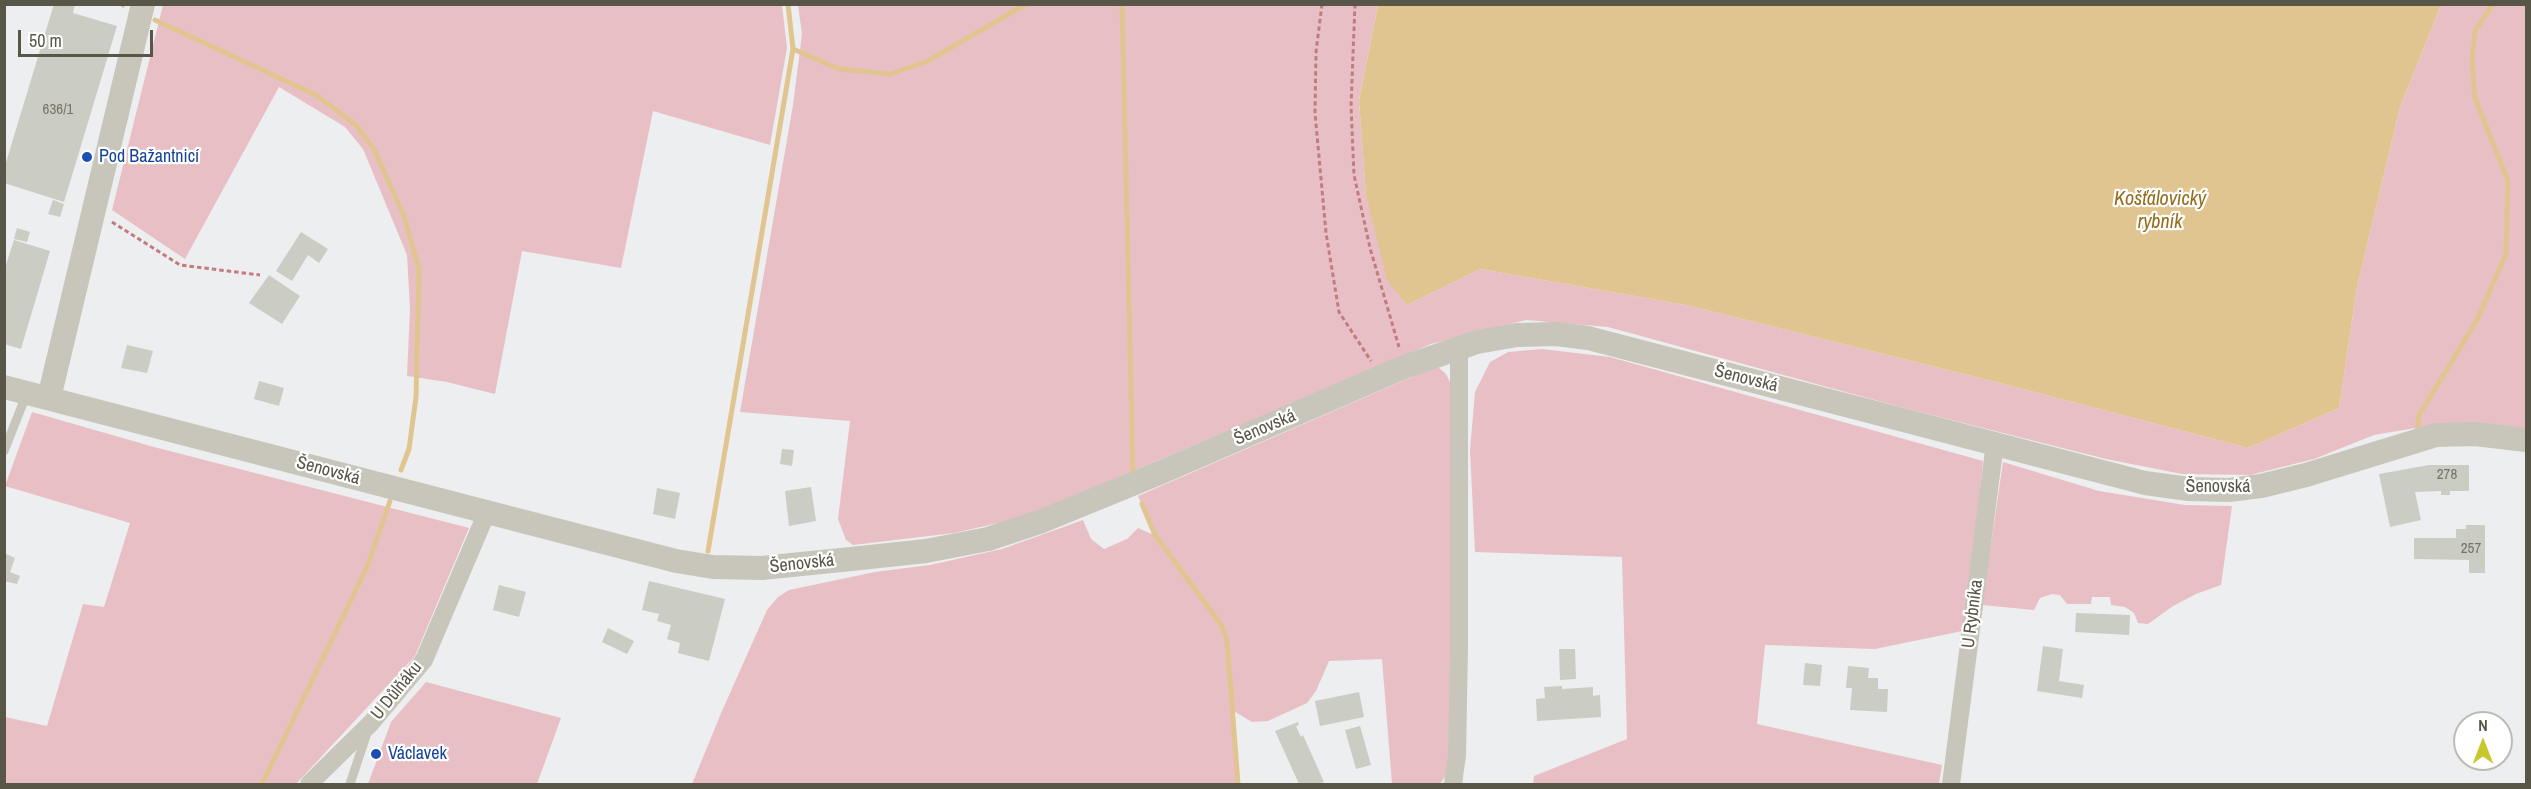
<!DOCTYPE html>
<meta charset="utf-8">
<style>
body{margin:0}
#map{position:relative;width:2531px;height:789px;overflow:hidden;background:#edeeef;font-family:"Archivo Narrow",sans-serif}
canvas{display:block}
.frame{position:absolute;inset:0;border:6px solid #585647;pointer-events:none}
.north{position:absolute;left:2453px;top:711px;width:60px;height:60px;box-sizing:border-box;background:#fff;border:2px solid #bcbbb5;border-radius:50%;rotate:0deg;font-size:16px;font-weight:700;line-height:24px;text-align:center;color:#585647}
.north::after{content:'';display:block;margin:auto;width:21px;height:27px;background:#c7c82e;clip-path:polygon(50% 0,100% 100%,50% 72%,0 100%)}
.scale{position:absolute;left:18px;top:30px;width:135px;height:27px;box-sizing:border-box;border:3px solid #585647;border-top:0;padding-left:8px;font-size:18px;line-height:21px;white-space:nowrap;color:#585647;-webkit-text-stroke:4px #fff;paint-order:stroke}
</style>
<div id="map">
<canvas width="2531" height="789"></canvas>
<div class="frame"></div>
<div class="north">N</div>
<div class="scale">50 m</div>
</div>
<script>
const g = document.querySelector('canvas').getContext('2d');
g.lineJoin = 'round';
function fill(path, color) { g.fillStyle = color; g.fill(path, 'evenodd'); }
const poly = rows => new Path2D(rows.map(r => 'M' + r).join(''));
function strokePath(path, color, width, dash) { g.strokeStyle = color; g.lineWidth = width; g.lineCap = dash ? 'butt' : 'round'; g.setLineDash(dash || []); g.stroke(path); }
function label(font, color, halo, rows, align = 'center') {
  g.font = font + ' "Archivo Narrow",sans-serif'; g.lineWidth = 4.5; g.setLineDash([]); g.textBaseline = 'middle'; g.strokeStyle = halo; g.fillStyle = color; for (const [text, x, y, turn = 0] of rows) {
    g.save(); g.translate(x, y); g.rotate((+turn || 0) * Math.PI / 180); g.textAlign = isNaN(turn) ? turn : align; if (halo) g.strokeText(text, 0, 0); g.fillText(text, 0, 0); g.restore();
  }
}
const green = poly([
 [163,5,782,5,787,48,770,145,653,111,621,268,522,251,495,394,447,382,407,376,410,309,407,255,363,149,345,127,279,87,185,259,112,210],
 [798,5,1378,5,1359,100,1366,195,1407,305,1480,269,1686,305,1996,382,2248,448,2339,408,2357,287,2400,107,2441,5,2526,5,2526,430,2492,424,2445,423,2374,435,2314,459,2250,475,2182,474,2106,459,1904,408,1608,327,1526,320,1431,344,1056,504,1007,521,954,533,853,545,846,540,838,519,850,421,740,412,793,105,802,34],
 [1542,349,1610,357,1983,461,1967,630,1875,649,1765,645,1757,724,1942,765,1939,784,1533,784,1534,776,1627,739,1622,557,1475,552,1470,450,1475,392,1490,362,1508,352],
 [1437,366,1446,374,1450,382,1450,769,1440,784,1392,784,1382,659,1329,661,1316,691,1307,703,1268,721,1252,722,1232,710,1238,784,692,784,722,711,767,610,778,597,789,590,875,572,930,565,1002,549,1083,520,1091,539,1104,549,1127,539,1138,528,1154,535,1138,496],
 [32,412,154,447,469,528,415,656,296,784,5,784,5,717,47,726,83,604,104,607,130,523,5,486],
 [2003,462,2099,491,2185,505,2232,506,2221,585,2196,594,2173,606,2148,624,2138,623,2134,613,2125,607,2111,605,2110,597,2092,597,2091,604,2067,604,2060,595,2052,594,2040,598,2034,610,1982,605],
 [426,682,561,718,537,784,368,784,391,722]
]);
const water = poly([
 [1378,5,1378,4,2441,5,2400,107,2357,287,2339,408,2248,448,1996,382,1686,305,1480,269,1407,305,1387,280,1366,195,1359,100]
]);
const stream = poly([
 [122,4,123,5],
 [788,4,793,49,839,69,890,74,928,61,1026,4],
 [1122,4,1133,476],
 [155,20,316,95,356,125,374,149,404,216,419,270,416,397,409,449,401,470],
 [2417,433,2419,415,2477,320,2506,254,2508,181,2475,98,2472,62,2475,31,2493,4],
 [1142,504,1155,535,1222,626,1227,641,1238,784],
 [708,551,793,49],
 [262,784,367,567,390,501]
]);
const building = poly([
 [54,4,75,4,73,13,117,26,64,202,4,183,4,169],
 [53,200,64,204,60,217,48,214],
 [17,228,30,232,27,242,14,239],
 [301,232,328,249,319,263,308,255,292,281,276,271],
 [14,240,50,251,21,349,4,344,4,271],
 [269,275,300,296,282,324,249,303],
 [127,345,153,351,147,373,121,368],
 [259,381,284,388,279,406,254,399],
 [782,449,794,450,792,466,780,464],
 [2429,465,2469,465,2469,491,2450,491,2450,495,2441,495,2441,491,2415,492,2421,520,2390,527,2379,474],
 [811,487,816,521,789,526,785,491],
 [657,488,680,493,675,519,653,514],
 [2466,525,2485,525,2485,573,2469,573,2469,560,2414,559,2414,538,2456,538,2456,529,2466,529],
 [4,553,15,558,10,572,20,576,17,584,4,581],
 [649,581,725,599,709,661,678,653,680,643,667,639,671,625,657,621,659,614,642,610],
 [499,585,526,592,519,617,493,610],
 [2076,613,2130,615,2129,635,2075,632],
 [608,628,634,641,627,654,602,642],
 [2043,646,2063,649,2059,681,2084,685,2082,698,2037,691],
 [1559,649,1575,649,1576,679,1560,680],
 [1805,663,1822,665,1820,686,1803,685],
 [1848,666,1869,668,1868,678,1878,678,1878,689,1888,689,1887,712,1850,710,1852,688,1846,688],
 [1562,686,1562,689,1593,687,1593,696,1600,695,1601,717,1537,721,1536,699,1545,698,1544,687],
 [1359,692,1364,717,1320,726,1315,701],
 [1298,722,1299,725,1296,726,1301,737,1303,735,1324,782,1318,784,1299,784,1275,731],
 [1360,726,1371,765,1356,769,1345,730]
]);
const path = poly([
 [1322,4,1316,52,1315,113,1326,233,1339,312,1371,361],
 [1355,4,1351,106,1354,175,1370,248,1399,347],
 [112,222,180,265,260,275]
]);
const service = poly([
 [4,451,27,393],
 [350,784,368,730]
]);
const minor = poly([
 [309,784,371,723,424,660,487,512],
 [1453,784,1457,755,1459,648,1459,347],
 [1951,784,1995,443]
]);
const tertiary = poly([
 [4,387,676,561,713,567,762,568,851,559,926,551,988,539,1042,521,1157,474,1404,367,1477,342,1517,335,1557,334,1588,338,2145,483,2189,489,2229,490,2261,486,2306,475,2436,435,2475,434,2526,440],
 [49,398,143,4]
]);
const markers = [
 [87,157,6,"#1a4fb4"],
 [376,754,6,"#1a4fb4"]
];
const numberNames = [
 ["636/1",58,110],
 ["278",2447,475],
 ["257",2471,549]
];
const transitNames = [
 ["Pod Bažantnicí",99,157],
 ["Václavek",388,754]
];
const streetNames = [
 ["Šenovská",1746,379,14],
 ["Šenovská",1265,428,-23],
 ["Šenovská",328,471,15],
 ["Šenovská",2218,487],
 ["Šenovská",802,564,-6],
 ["U Rybníka",1973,614,-83],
 ["U Důlňáku",397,691,-51]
];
const waterNames = [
 ["Košťálovický",2160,200],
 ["rybník",2160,223]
];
fill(green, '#e9bfc6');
fill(water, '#e1c591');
strokePath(stream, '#e1c591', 5);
fill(building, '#cbccc4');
strokePath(path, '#c27c7f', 3, [4.5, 3]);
strokePath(service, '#c8c6ba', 9);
strokePath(minor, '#c8c6ba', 18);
strokePath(tertiary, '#c8c6ba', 24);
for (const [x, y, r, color] of markers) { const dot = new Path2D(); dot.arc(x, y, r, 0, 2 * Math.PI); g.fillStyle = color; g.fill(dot); strokePath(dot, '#fff', 2); }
label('15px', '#757466', null, numberNames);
label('18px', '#164399', '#fff', transitNames, 'left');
label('18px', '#585647', '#fff', streetNames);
label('italic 20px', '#966c1c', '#fff', waterNames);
</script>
